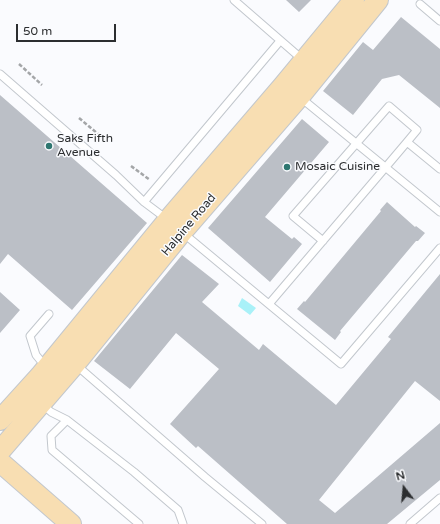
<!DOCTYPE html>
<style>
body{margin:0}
#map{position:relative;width:440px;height:524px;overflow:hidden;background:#fafbfe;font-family:"Varela Round",sans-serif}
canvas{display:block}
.north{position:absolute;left:384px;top:468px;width:40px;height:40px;-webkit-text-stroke:3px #fafbfe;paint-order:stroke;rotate:344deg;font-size:11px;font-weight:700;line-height:16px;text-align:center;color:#2c2e30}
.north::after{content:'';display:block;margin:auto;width:14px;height:18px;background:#2c2e30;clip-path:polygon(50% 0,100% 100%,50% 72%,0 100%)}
.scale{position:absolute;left:16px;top:24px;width:100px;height:18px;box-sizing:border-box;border:2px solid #2c2e30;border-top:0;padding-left:5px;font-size:12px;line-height:14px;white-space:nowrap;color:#2c2e30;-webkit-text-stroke:3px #fafbfe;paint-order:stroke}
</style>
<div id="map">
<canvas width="440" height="524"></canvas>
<div class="north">N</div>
<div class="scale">50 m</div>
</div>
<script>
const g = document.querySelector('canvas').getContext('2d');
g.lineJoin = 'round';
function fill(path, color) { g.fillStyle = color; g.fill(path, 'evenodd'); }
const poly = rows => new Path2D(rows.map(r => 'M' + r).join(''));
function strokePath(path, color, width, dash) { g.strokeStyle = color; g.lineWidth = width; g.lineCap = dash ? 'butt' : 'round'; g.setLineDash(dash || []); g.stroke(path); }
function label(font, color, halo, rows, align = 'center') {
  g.font = font + ' "Varela Round",sans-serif'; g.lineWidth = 3; g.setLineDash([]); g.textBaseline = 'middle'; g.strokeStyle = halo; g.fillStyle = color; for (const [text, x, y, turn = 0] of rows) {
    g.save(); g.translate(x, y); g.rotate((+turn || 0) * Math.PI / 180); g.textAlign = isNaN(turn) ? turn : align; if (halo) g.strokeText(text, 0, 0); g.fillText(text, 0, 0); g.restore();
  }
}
const water = poly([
 [242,298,256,308,250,315,238,306]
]);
const building = poly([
 [286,0,311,0,299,12],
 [401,17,440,49,440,108,399,75,382,79,353,115,323,91,363,42,373,50],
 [0,95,147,223,72,310,8,254,0,264],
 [302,119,329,142,265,217,292,239,294,237,302,244,270,282,208,228],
 [387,202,415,227,416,226,425,233,418,241,416,241,340,331,341,332,335,340,297,309,304,301,305,302,381,211,380,210],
 [182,255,219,284,202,302,259,350,263,344,336,405,391,339,388,337,440,274,440,401,415,381,319,500,335,513,440,423,440,480,387,524,287,524,198,446,196,448,170,424,219,369,176,333,130,389,94,361],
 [0,292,20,310,0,333]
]);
const path = poly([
 [19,64,42,85],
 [79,118,104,139],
 [131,166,150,180]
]);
const lane = poly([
 [234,0,303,60],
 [420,4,440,21],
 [0,74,116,175,144,202,168,220],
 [301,98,440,212],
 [407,142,440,169],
 [144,202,280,41],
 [183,233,341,364,440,248],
 [269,304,385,168,407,142,417,130,389,106,293,216,323,241],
 [75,364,205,477,262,524],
 [45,366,36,355,30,336,49,314],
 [42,404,51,412,67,420,134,472,178,510,183,524],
 [67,420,51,436,52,450,139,524],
 [410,524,440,498]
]);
const secondary = poly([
 [0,420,40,376,168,220,283,86,354,0],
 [0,451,75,364,182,232,300,96,378,0],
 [0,462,71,524]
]);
const markers = [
 [49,146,4,"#2e7670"],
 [287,167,4,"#2e7670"]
];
const poiNames = [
 ["Saks Fifth",57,139],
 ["Avenue",57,153],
 ["Mosaic Cuisine",295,167]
];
const streetNames = [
 ["Halpine Road",189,225,-50]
];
fill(water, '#a9f1f8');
fill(building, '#bbbfc6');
strokePath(lane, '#c2c7cd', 9);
strokePath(secondary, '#c2c7cd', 22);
strokePath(path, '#a4a6a8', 2.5, [4, 2]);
strokePath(lane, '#fff', 7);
strokePath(secondary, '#f8deb2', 20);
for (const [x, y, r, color] of markers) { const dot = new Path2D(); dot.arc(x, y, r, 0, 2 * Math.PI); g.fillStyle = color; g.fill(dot); strokePath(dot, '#fafbfe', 1.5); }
label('12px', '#2c2e30', '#fafbfe', poiNames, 'left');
label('12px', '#2c2e30', '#fafbfe', streetNames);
</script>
